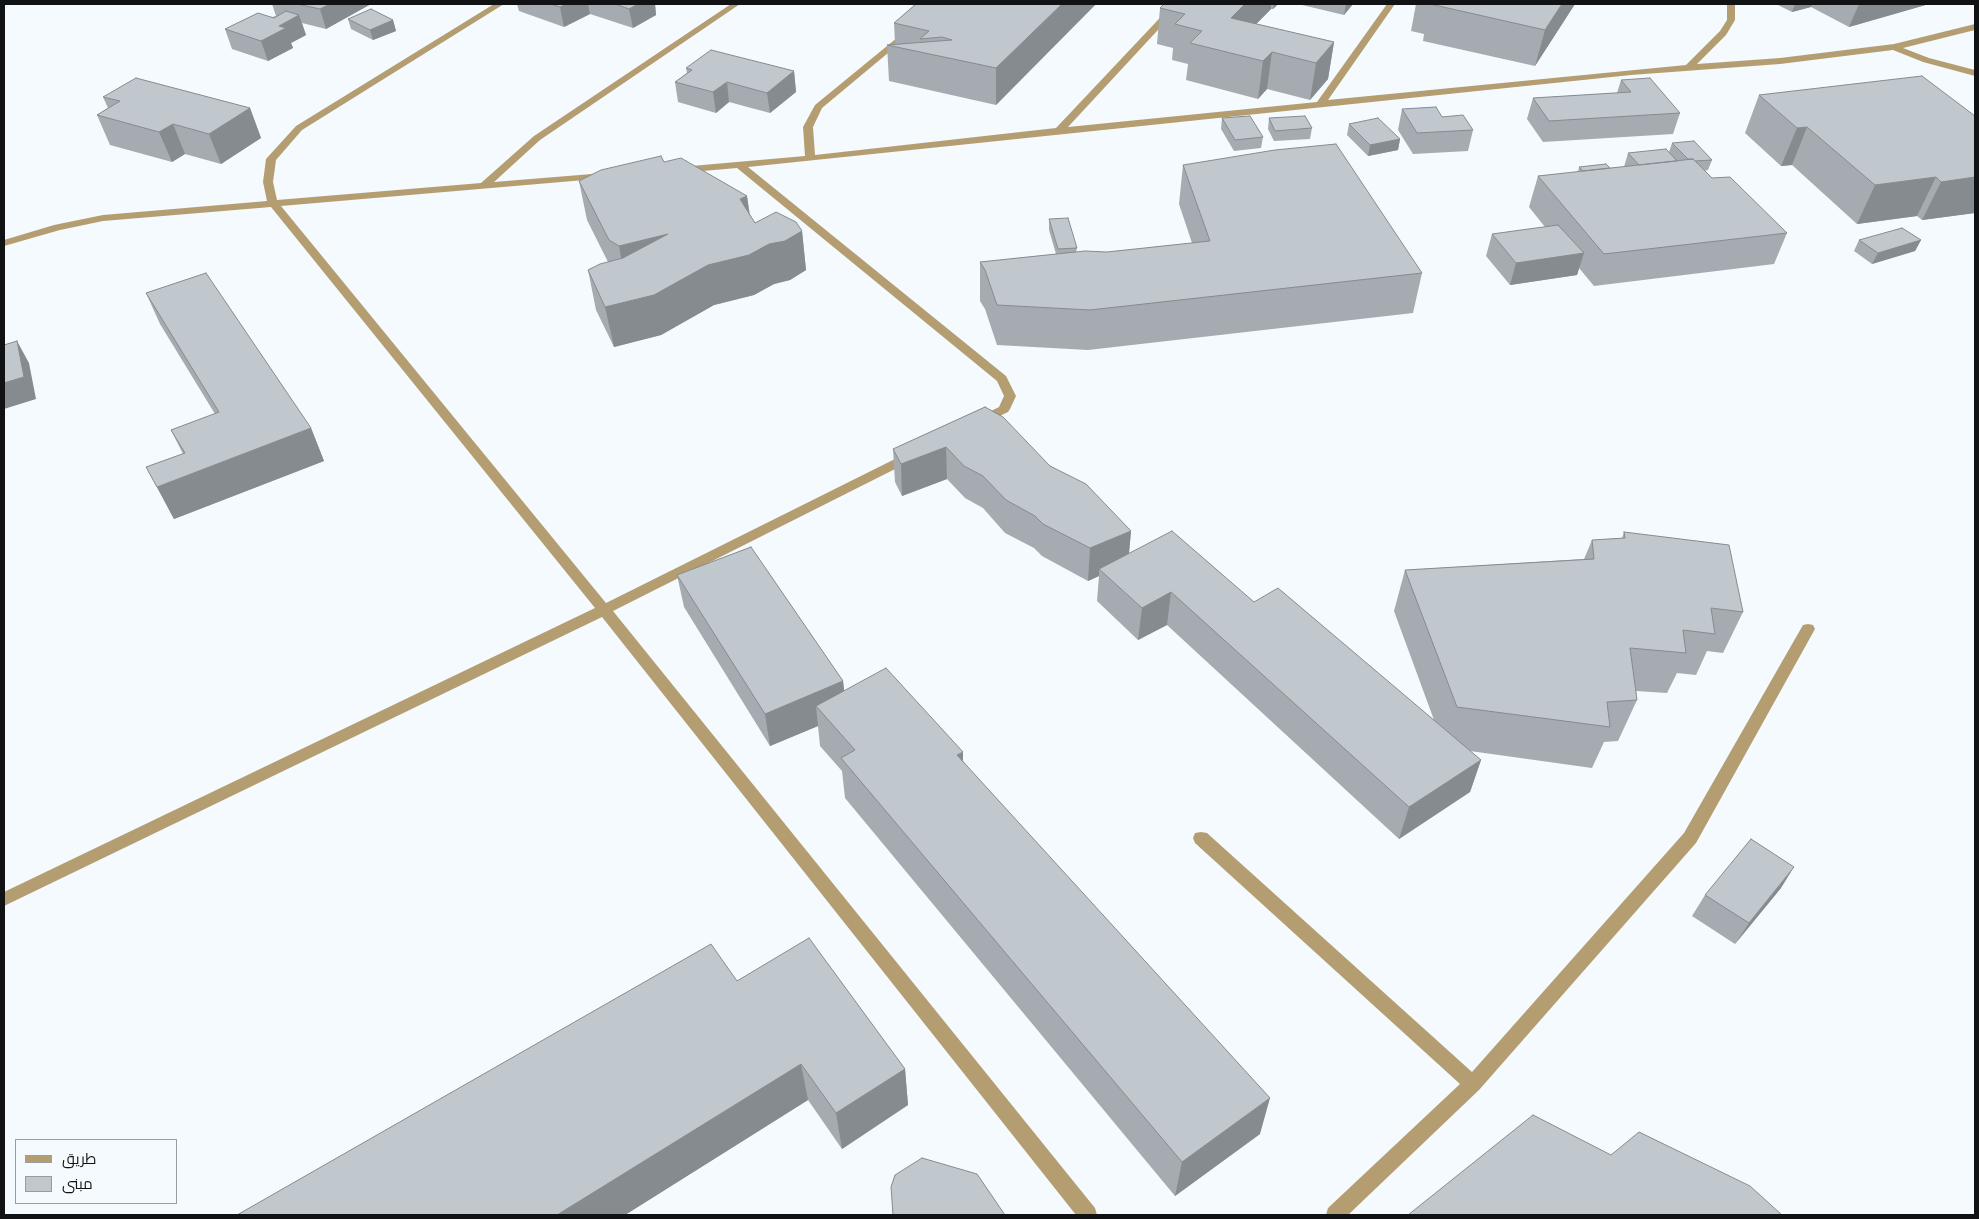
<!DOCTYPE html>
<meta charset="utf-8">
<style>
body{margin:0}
#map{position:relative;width:1979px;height:1219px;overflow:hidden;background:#f4fafe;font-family:Figtree,Cairo,sans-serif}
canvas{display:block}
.frame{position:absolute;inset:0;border:5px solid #101214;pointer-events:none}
.legend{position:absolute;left:15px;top:1139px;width:162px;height:65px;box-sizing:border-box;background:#f4fafe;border:1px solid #999da0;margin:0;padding:6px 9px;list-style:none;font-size:15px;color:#101214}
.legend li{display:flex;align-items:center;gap:10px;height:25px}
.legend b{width:25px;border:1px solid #999da0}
</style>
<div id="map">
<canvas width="1979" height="1219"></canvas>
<div class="frame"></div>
<ul class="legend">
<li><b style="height:6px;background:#b49e71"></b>طريق</li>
<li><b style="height:14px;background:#c0c7cd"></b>مبنى</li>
</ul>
</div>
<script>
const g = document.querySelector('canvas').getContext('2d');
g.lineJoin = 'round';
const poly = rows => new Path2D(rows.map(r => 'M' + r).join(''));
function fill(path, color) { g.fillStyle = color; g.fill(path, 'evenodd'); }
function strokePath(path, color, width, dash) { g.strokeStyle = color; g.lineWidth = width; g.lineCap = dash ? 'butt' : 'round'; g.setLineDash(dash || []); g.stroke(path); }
const service = poly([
 [1808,624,1813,625,1815,629,1696,843,1479,1090,1348,1215,1326,1215,1328,1208,1460,1084,1195,843,1193,838,1195,833,1201,832,1207,833,1472,1072,1684,833,1803,625,1808,624]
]);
const minor = poly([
 [494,4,504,4,302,130,276,160,273,182,277,200,481,183,534,136,731,4,740,4,540,140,494,182,604,173,608,174,608,178,281,206,606,603,907,453,915,453,917,456,915,459,613,611,1095,1208,1097,1215,1076,1215,602,617,4,906,4,892,595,608,271,207,103,221,60,230,4,246,4,240,54,225,103,215,267,201,263,182,266,159,296,126,494,4],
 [1173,4,1182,4,1068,127,1317,102,1387,4,1395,4,1328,100,1686,65,1720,31,1727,20,1727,4,1735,4,1735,20,1726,35,1697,64,1780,58,1894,44,1975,24,1975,30,1903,48,1929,58,1975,70,1975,76,1923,62,1893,50,1780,64,1631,75,748,167,1006,376,1016,396,1010,409,1008,412,979,426,973,422,975,419,999,407,1004,396,997,381,737,168,680,173,675,170,680,167,805,156,803,127,815,105,909,28,913,31,912,33,822,108,813,127,815,155,1056,128,1173,4]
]);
const wall = poly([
 [272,4,371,4,326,29,302,23,306,35,291,43,293,48,268,61,232,49,225,29,276,16],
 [517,4,655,4,656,15,633,28,590,14,564,27,519,11],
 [916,4,1096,4,996,105,889,81,887,45,895,44,894,23],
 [1164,4,1278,4,1273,9,1271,9,1256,24,1334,42,1328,79,1310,100,1267,89,1258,99,1186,80,1188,64,1172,60,1173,48,1157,44,1160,8],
 [1298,4,1353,4,1344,15],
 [1416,4,1575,4,1535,66,1423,41,1424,34,1411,31],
 [1776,4,1929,4,1849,27,1811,7,1792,12],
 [348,19,393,20,396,31,373,40,351,29],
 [686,68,794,71,796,92,770,113,729,102,716,113,678,102,675,82,687,73],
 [1621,80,1680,113,1673,134,1543,142,1527,119,1533,98,1617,93],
 [1759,95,1975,116,1975,213,1922,220,1917,216,1857,224,1792,165,1781,166,1745,133],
 [103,97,250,108,261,138,221,164,185,154,172,162,110,145,97,115,108,108],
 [1402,109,1442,117,1473,130,1468,151,1413,154,1398,130],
 [1222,118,1263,137,1261,148,1234,151,1221,129],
 [1269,118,1312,128,1310,139,1274,141,1268,129],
 [1349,124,1400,139,1398,150,1368,156,1347,135],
 [1672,143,1712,160,1708,170,1704,171,1712,178,1787,233,1774,264,1594,286,1579,268,1577,275,1510,285,1486,256,1492,234,1545,227,1529,207,1538,176,1578,172,1579,167,1610,168,1624,167,1628,153,1669,152],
 [664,162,747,196,750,215,755,223,802,231,806,270,790,280,774,284,754,295,714,305,661,335,614,347,596,310,588,270,608,262,587,220,579,181],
 [1183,165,1422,273,1413,313,1088,350,997,345,985,309,980,301,980,262,1056,254,1049,230,1049,219,1077,248,1076,252,1107,252,1192,243,1179,204],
 [1859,240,1921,240,1915,251,1872,264,1854,251],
 [146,293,311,428,324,461,174,519,146,467,183,454,171,430,215,414,160,324],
 [985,407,1050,466,1131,531,1129,554,1254,602,1434,720,1394,611,1405,570,1584,559,1592,540,1622,538,1624,532,1743,612,1723,653,1707,651,1696,675,1677,673,1667,693,1636,691,1637,700,1618,741,1604,742,1592,768,1470,751,1481,760,1470,792,1399,839,1167,625,1138,640,1097,601,1099,576,1088,581,1042,556,1034,548,1005,533,983,508,965,498,947,479,902,496,895,482,893,449],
 [677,575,843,681,844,690,963,761,1260,1134,1175,1196,845,798,842,771,820,746,818,726,770,746,684,607],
 [1781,888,1735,944,1692,916,1705,895],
 [737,981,905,1069,908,1105,842,1149,808,1100,625,1215,237,1215]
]);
const shadedWall = poly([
 [330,4,371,4,326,29,320,9],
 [567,4,588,4,590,14,564,27,560,7],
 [638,4,655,4,656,15,633,28,629,9],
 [1062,4,1096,4,996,105,996,68],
 [1245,4,1271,4,1271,9,1228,53,1231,18],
 [1274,4,1278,4,1273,9],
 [1346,4,1353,4,1344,15],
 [1562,4,1575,4,1535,66,1545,30],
 [1795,4,1812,4,1811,7,1792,12],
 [1859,4,1929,4,1849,27],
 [299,15,306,35,291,43,293,48,268,61,261,41,279,26],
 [393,20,396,31,373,40,370,30],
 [1334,42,1328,79,1310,100,1316,63],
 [1272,52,1267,89,1258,99,1263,61],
 [794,71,796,92,770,113,767,93],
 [727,82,729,102,716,113,713,92],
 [250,108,261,138,221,164,209,134],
 [173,124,185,154,172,162,159,132],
 [1807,127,1792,165,1781,166,1797,128],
 [1400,139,1398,150,1368,156,1370,145],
 [1936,177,1917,216,1857,224,1875,185],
 [1975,177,1975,213,1922,220,1941,182],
 [747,196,752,235,740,199],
 [802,231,806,270,790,280,774,284,754,295,714,305,661,335,614,347,605,307,708,265,769,244],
 [668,234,626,285,619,246],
 [1921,240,1915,251,1872,264,1878,253],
 [1584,253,1577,275,1510,285,1516,263],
 [17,341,29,363,36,399,4,409,4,383],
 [311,428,324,461,174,519,157,487],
 [946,447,947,479,902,496,901,464],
 [1131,531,1128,563,1099,569,1099,576,1088,581,1090,548],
 [1171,592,1167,625,1138,640,1142,608],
 [843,681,847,714,816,706,818,726,770,746,765,714],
 [963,752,963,792,957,755],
 [1481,760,1470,792,1399,839,1409,807],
 [1794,867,1781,888,1735,944,1749,923],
 [801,1064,808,1100,625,1215,557,1215],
 [905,1069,908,1105,842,1149,836,1113],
 [1270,1098,1260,1134,1175,1196,1182,1162]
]);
const building = poly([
 [297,4,330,4,320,9,297,4],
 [551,4,567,4,560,7,551,4],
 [615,4,638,4,629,9,615,4],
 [916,4,1062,4,996,68,887,45,952,40,942,37,920,39,929,31,894,23,916,4],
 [1164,4,1245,4,1231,18,1334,42,1316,63,1272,52,1263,61,1190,43,1202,31,1175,24,1185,14,1160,8,1164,4],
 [1430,4,1562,4,1545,30,1430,4],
 [371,9,393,20,370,30,348,19,371,9],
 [286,11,299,15,279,26,286,28,261,41,225,29,258,13,274,18,286,11],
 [711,50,794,71,767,93,727,82,713,92,675,82,692,70,686,68,711,50],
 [1922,76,1975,116,1975,177,1941,182,1936,177,1875,185,1807,127,1797,128,1759,95,1922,76],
 [136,78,250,108,209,134,173,124,159,132,97,115,120,101,103,97,136,78],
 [1650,78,1680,113,1549,121,1533,98,1631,92,1621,80,1650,78],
 [1436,107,1442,117,1463,115,1473,130,1417,133,1402,109,1436,107],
 [1250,116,1263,137,1235,140,1222,118,1250,116],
 [1305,116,1312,128,1275,131,1269,118,1305,116],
 [1378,118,1400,139,1370,145,1349,124,1378,118],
 [1694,141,1712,160,1695,161,1693,159,1688,159,1672,143,1694,141],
 [1336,144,1422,273,1090,310,997,305,985,270,980,262,1085,251,1107,252,1210,241,1183,165,1275,150,1336,144],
 [1666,149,1677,161,1639,165,1628,153,1666,149],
 [661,156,664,162,681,158,747,196,740,199,755,223,776,212,796,222,802,231,785,241,769,244,749,255,708,265,654,295,605,307,588,270,600,264,623,258,668,234,619,246,609,240,579,181,601,170,661,156],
 [1693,159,1712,178,1730,177,1787,233,1604,254,1538,176,1693,159],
 [1606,164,1610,168,1583,171,1579,167,1606,164],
 [1068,218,1077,248,1058,249,1049,219,1068,218],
 [1558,225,1584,253,1516,263,1492,234,1558,225],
 [1902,228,1921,240,1878,253,1859,240,1902,228],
 [206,273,311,428,157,487,146,467,185,453,171,430,219,412,146,293,206,273],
 [17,341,24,377,4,383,4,345,17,341],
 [985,407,1003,417,1050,466,1086,484,1131,531,1090,548,1043,524,1035,516,1006,500,983,476,964,466,946,447,901,464,893,449,985,407],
 [1172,531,1254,602,1278,588,1481,760,1409,807,1171,592,1142,608,1099,569,1172,531],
 [1624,532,1729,545,1743,612,1711,608,1715,634,1683,630,1686,653,1630,648,1637,700,1607,702,1610,727,1457,707,1405,570,1594,559,1592,540,1625,538,1624,532],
 [751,547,843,681,765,714,677,575,751,547],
 [886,668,963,752,957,755,1270,1098,1182,1162,841,758,855,750,816,706,886,668],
 [1751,839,1794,867,1749,923,1705,895,1751,839],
 [809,938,905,1069,836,1113,801,1064,557,1215,237,1215,711,944,737,981,809,938],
 [1533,1115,1611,1155,1639,1132,1750,1186,1782,1215,1408,1215,1533,1115],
 [922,1158,977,1174,1005,1215,893,1215,891,1187,895,1175,922,1158]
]);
fill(service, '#b49e71');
fill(minor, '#b49e71');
fill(wall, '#a5abb0');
fill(shadedWall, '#868b90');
fill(building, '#c0c7cd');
strokePath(building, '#868b90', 1);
</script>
